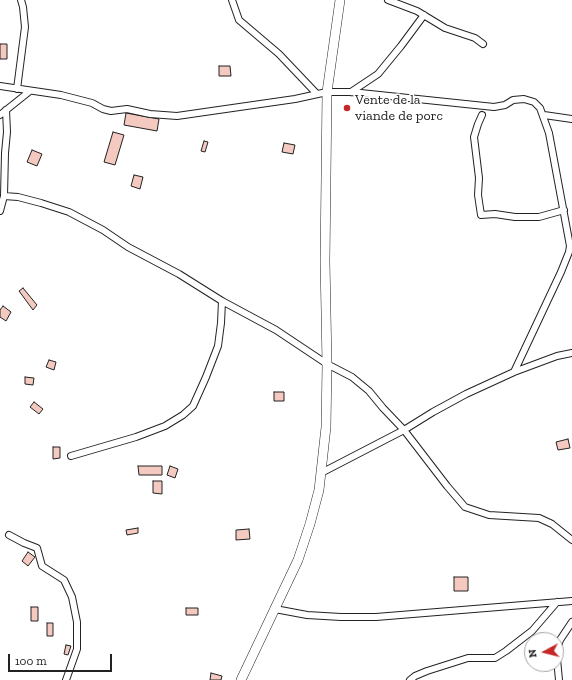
<!DOCTYPE html>
<style>
body{margin:0}
#map{position:relative;width:572px;height:680px;overflow:hidden;background:#fff;font-family:"Zilla Slab",serif}
canvas{display:block}
.north{position:absolute;left:524px;top:632px;width:40px;height:40px;box-sizing:border-box;background:#fff;border:1px solid #a7a7a7;border-radius:50%;rotate:263deg;font-size:11px;font-weight:700;line-height:16px;text-align:center;color:#222}
.north::after{content:'';display:block;margin:auto;width:14px;height:18px;background:#c62828;clip-path:polygon(50% 0,100% 100%,50% 72%,0 100%)}
.scale{position:absolute;left:8px;top:654px;width:104px;height:18px;box-sizing:border-box;border:2px solid #222;border-top:0;padding-left:5px;font-size:12px;line-height:14px;white-space:nowrap;color:#222;-webkit-text-stroke:3px #fff;paint-order:stroke}
</style>
<div id="map">
<canvas width="572" height="680"></canvas>
<div class="north">N</div>
<div class="scale">100 m</div>
</div>
<script>
const g = document.querySelector('canvas').getContext('2d');
g.lineJoin = 'round';
function fill(path, color) { g.fillStyle = color; g.fill(path, 'evenodd'); }
const poly = rows => new Path2D(rows.map(r => 'M' + r).join(''));
function strokePath(path, color, width, dash) { g.strokeStyle = color; g.lineWidth = width; g.lineCap = dash ? 'butt' : 'round'; g.setLineDash(dash || []); g.stroke(path); }
function label(font, color, halo, rows, align = 'center') {
  g.font = font + ' "Zilla Slab",serif'; g.lineWidth = 3; g.setLineDash([]); g.textBaseline = 'middle'; g.strokeStyle = halo; g.fillStyle = color; for (const [text, x, y, turn = 0] of rows) {
    g.save(); g.translate(x, y); g.rotate((+turn || 0) * Math.PI / 180); g.textAlign = isNaN(turn) ? turn : align; if (halo) g.strokeText(text, 0, 0); g.fillText(text, 0, 0); g.restore();
  }
}
const building = poly([
 [0,44,7,44,7,59,0,59,0,44],
 [219,66,230,66,231,76,219,76,219,66],
 [126,113,159,119,157,131,124,125,126,113],
 [113,132,124,135,115,165,104,162,113,132],
 [204,141,208,142,205,152,201,151,204,141],
 [284,143,295,145,293,154,282,152,284,143],
 [32,150,42,154,37,166,27,162,32,150],
 [134,175,143,177,140,189,131,186,134,175],
 [23,288,37,305,33,310,19,291,23,288],
 [3,306,11,312,6,321,0,317,0,310,3,306],
 [49,360,56,362,54,370,46,367,49,360],
 [25,377,34,378,33,385,25,384,25,377],
 [274,392,284,392,284,401,274,401,274,392],
 [34,402,43,409,39,414,30,407,34,402],
 [568,439,570,448,558,450,556,442,568,439],
 [53,447,60,447,60,458,53,459,53,447],
 [138,466,162,466,162,475,139,475,138,466],
 [170,466,178,469,175,478,167,475,170,466],
 [153,481,162,481,162,494,153,493,153,481],
 [138,528,138,533,127,535,126,530,138,528],
 [249,529,250,539,236,540,236,530,249,529],
 [28,552,35,557,28,566,22,561,28,552],
 [454,577,468,577,468,591,454,591,454,577],
 [31,607,38,607,38,621,31,621,31,607],
 [186,608,198,608,198,615,186,615,186,608],
 [47,623,53,623,53,636,47,636,47,623],
 [66,645,71,646,68,655,64,654,66,645],
 [211,673,222,676,221,680,210,680,211,673]
]);
const street = poly([
 [232,0,239,20,279,54,317,94],
 [388,0,417,11,445,28,475,38,483,44],
 [0,86,61,95,92,103,103,109,111,111,127,109,150,114,177,116,295,99,327,92,351,92,494,107,505,105,513,100,524,99,534,102,540,108,549,133,570,246,569,252,561,272,514,372],
 [17,89,25,27,23,7,21,0],
 [351,92,378,74,401,46,424,15],
 [0,115,30,91],
 [482,115,478,124,474,137,479,178,478,195,481,215,495,214,515,217,539,217,564,210],
 [544,115,572,119],
 [4,196,18,197,41,203,69,212,103,230,128,247,179,274,222,301,276,330,327,364,352,377,369,391,383,408,404,430,447,486,465,507,489,515,539,518,552,524,572,540],
 [0,211,4,196,5,153,7,132,6,110],
 [71,456,136,437,165,426,183,415,193,406,206,377,218,346,221,323,222,301],
 [321,473,404,430,433,412,466,394,514,372,557,356,572,353],
 [9,535,24,543,37,548,42,566,64,580,72,597,77,622,77,649,66,680],
 [275,609,307,615,341,617,376,617,572,601],
 [410,680,415,676,427,671,468,658,495,658,506,651,532,631,557,602],
 [559,680,557,659,557,649,560,640,572,622]
]);
const secondary = poly([
 [241,680,298,560,310,524,319,490,326,427,327,364,325,261,327,92,340,0]
]);
const markers = [
 [347,108,4,"#c62828"]
];
const poiNames = [
 ["Vente de la",355,100],
 ["viande de porc",355,116]
];
fill(building, '#f3c9c0');
strokePath(building, '#222', 1);
strokePath(street, '#222', 8);
strokePath(secondary, '#222', 10);
strokePath(street, '#fff', 6);
strokePath(secondary, '#fff', 9);
for (const [x, y, r, color] of markers) { const dot = new Path2D(); dot.arc(x, y, r, 0, 2 * Math.PI); g.fillStyle = color; g.fill(dot); strokePath(dot, '#fff', 1.5); }
label('14px', '#222', '#fff', poiNames, 'left');
</script>
